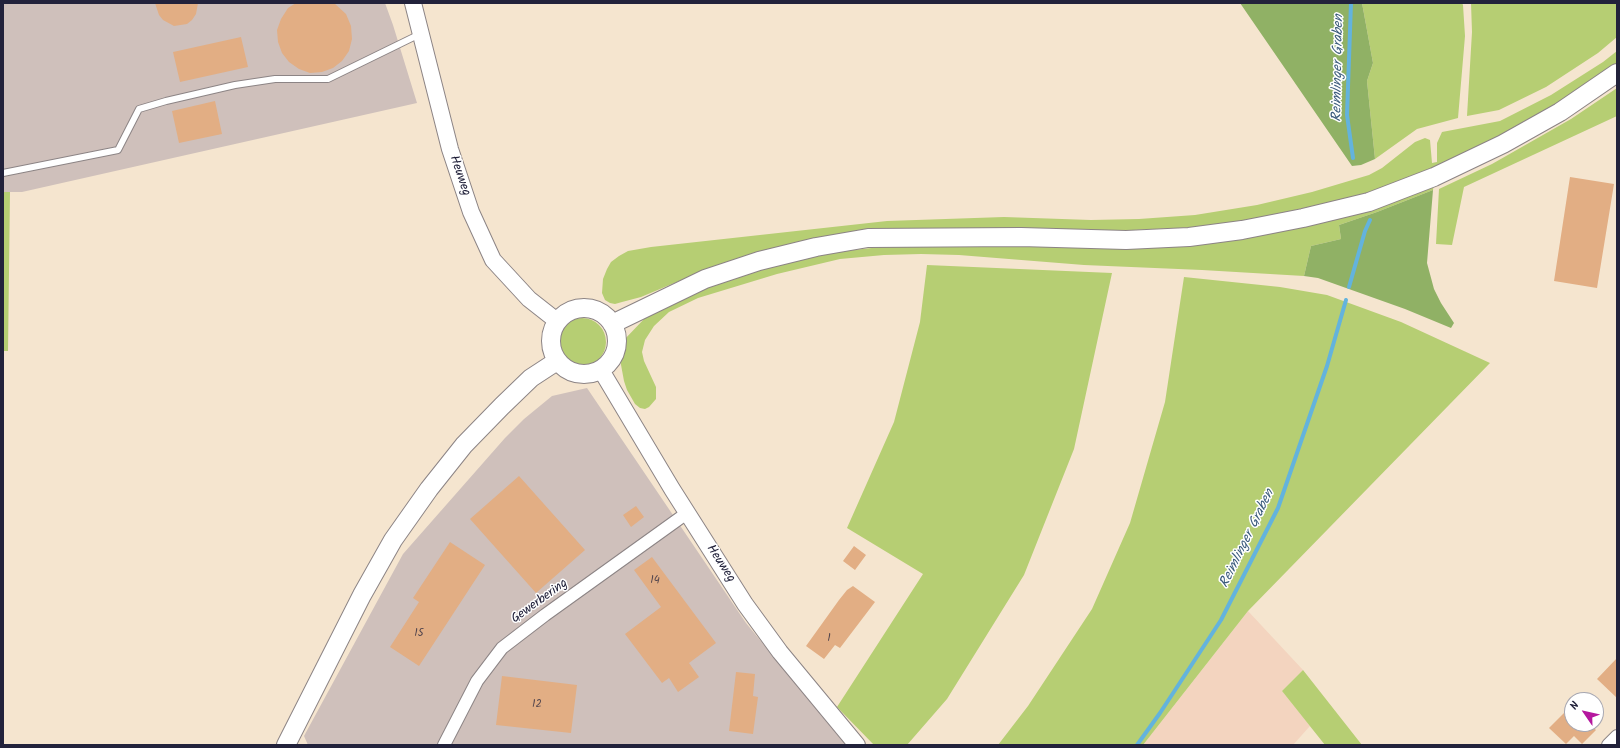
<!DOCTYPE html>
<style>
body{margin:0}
#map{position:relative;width:1620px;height:748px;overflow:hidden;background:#f5e5cf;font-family:Kalam,sans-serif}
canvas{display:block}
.frame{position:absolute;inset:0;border:4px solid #22223b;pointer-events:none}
.north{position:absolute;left:1564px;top:692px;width:40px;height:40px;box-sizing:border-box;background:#fff;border:1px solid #a7a7b1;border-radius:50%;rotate:304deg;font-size:11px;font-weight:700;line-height:16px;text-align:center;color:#22223b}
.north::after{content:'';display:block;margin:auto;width:14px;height:18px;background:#b5179e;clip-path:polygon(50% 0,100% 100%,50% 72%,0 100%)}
</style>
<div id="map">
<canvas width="1620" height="748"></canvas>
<div class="frame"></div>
<div class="north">N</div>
</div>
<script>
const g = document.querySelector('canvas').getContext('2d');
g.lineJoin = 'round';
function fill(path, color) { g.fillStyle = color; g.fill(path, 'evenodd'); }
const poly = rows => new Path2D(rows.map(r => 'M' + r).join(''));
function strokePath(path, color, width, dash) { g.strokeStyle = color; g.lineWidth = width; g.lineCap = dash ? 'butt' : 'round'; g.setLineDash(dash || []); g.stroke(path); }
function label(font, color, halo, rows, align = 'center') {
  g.font = font + ' Kalam,sans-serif'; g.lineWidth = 3; g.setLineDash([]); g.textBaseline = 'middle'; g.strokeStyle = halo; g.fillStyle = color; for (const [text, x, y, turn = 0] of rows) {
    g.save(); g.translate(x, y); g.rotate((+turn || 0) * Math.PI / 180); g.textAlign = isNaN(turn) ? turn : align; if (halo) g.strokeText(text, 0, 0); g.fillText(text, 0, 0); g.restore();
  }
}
const built = poly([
 [1248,611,1303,670,1282,691,1310,726,1293,745,1143,745]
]);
const industrial = poly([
 [3,3,385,3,393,25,417,103,22,192,3,192],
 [587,388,746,623,846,745,308,745,304,736,403,554,505,438,524,419,552,396]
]);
const green = poly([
 [1362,3,1462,3,1463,5,1465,36,1458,118,1417,129,1375,159,1367,81,1373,63],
 [1471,3,1617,3,1617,37,1598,53,1546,87,1499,110,1467,116,1472,32],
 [1617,51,1617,64,1556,105,1502,136,1433,169,1352,198,1257,218,1201,227,1133,230,1069,231,752,254,710,268,641,297,622,302,615,304,610,303,605,300,602,293,603,279,607,269,611,262,619,256,628,251,651,247,887,221,1004,217,1091,220,1139,219,1195,215,1257,205,1312,192,1369,175,1382,168,1415,142,1425,138,1430,140,1432,163,1437,162,1437,143,1442,132,1500,121,1551,95,1603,62],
 [1617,88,1617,116,1464,187,1452,245,1436,244,1439,189,1492,164,1571,119],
 [1434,183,1433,190,1377,212,1339,225,1341,239,1311,246,1304,276,1202,270,1084,265,959,255,921,254,884,255,840,259,777,274,698,298,669,312,654,326,645,340,642,352,644,361,656,387,656,399,649,407,645,409,640,408,635,404,627,390,624,381,619,354,623,341,645,318,682,296,761,268,826,253,890,246,972,244,1130,246],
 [3,192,10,192,8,351,3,351],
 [927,265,1112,273,1074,449,1024,575,947,699,907,745,874,745,837,707,923,574,847,528,894,422,920,322],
 [1184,277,1280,287,1327,295,1401,322,1490,363,1248,611,1143,745,998,745,1028,706,1092,609,1130,523,1165,402],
 '558 342a24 24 0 1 1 48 0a24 24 0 1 1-48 0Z',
 [1303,670,1362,745,1325,745,1282,691]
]);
const forest = poly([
 [1240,3,1362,3,1373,63,1367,81,1375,159,1361,165,1352,166],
 [1433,190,1427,263,1434,289,1441,303,1454,323,1451,328,1405,309,1318,278,1304,276,1311,246,1341,239,1339,225,1377,212]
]);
const stream = poly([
 [1351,3,1347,115,1353,158],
 [1349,287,1365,231,1370,220],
 [1137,745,1160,713,1221,620,1278,508,1327,366,1346,300]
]);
const building = poly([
 [155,3,198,3,196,14,192,20,187,24,174,26,163,20,159,15],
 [296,3,334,3,346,14,351,26,352,39,349,51,342,61,333,68,322,72,310,73,299,69,289,62,282,53,278,42,277,30,281,19,288,8],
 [241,37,248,67,180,82,173,52],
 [215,101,222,134,179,143,172,111],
 [1570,177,1614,184,1597,288,1554,281],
 [519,476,585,550,536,593,470,519],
 [636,506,644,517,631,527,623,515],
 [450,542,485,565,419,666,390,647,419,602,413,598],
 [854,546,866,555,855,570,843,561],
 [652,557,716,643,689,663,699,677,678,692,669,678,662,683,625,634,661,607,634,570],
 [853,586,875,602,840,648,835,645,824,659,806,646,839,600,847,590],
 [1617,658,1617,698,1597,679],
 [736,672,755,674,753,696,758,697,753,734,729,731],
 [502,676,577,685,571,733,496,725],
 [1572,705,1572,724,1590,724,1596,730,1582,744,1574,736,1566,744,1549,728]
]);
const service = poly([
 [3,173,118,150,139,109,166,101,235,85,275,79,328,79,420,34]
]);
const minor = poly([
 [444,745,477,681,502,648,545,615,687,513],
 [1608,745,1617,736]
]);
const tertiary = poly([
 [413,3,450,149,471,212,493,260,529,299,557,321],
 [601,370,672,489,745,604,780,652,857,745]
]);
const secondary = poly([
 '551 341a33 33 0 1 1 66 0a33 33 0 1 1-66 0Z',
 [612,324,705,279,759,261,816,247,868,238,1021,237,1126,240,1189,237,1242,230,1303,218,1369,202,1434,177,1503,144,1560,112,1617,73],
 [286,745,362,595,393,540,429,489,464,445,502,406,531,378,557,361]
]);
const numberNames = [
 ["14",655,581],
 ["15",419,634],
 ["1",829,639],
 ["12",537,705]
];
const streetNames = [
 ["Heuweg",459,176,71],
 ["Heuweg",720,564,57],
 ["Gewerbering",540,602,-36]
];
const waterNames = [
 ["Reimlinger Graben",1339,68,-89],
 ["Reimlinger Graben",1248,539,-64]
];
fill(built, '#f3d4bf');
fill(industrial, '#cfc0bb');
fill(green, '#b6ce73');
fill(forest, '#90b165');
strokePath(stream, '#63b3dd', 4);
fill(building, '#e2ae84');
strokePath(service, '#8c8485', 8);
strokePath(minor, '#8c8485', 14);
strokePath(tertiary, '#8c8485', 18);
strokePath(secondary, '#8c8485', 20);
strokePath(service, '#fff', 6);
strokePath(minor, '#fff', 12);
strokePath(tertiary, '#fff', 16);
strokePath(secondary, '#fff', 18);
label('11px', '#52454d', null, numberNames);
label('13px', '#22223b', '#fff', streetNames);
label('italic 14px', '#3c5c7c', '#fff', waterNames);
</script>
